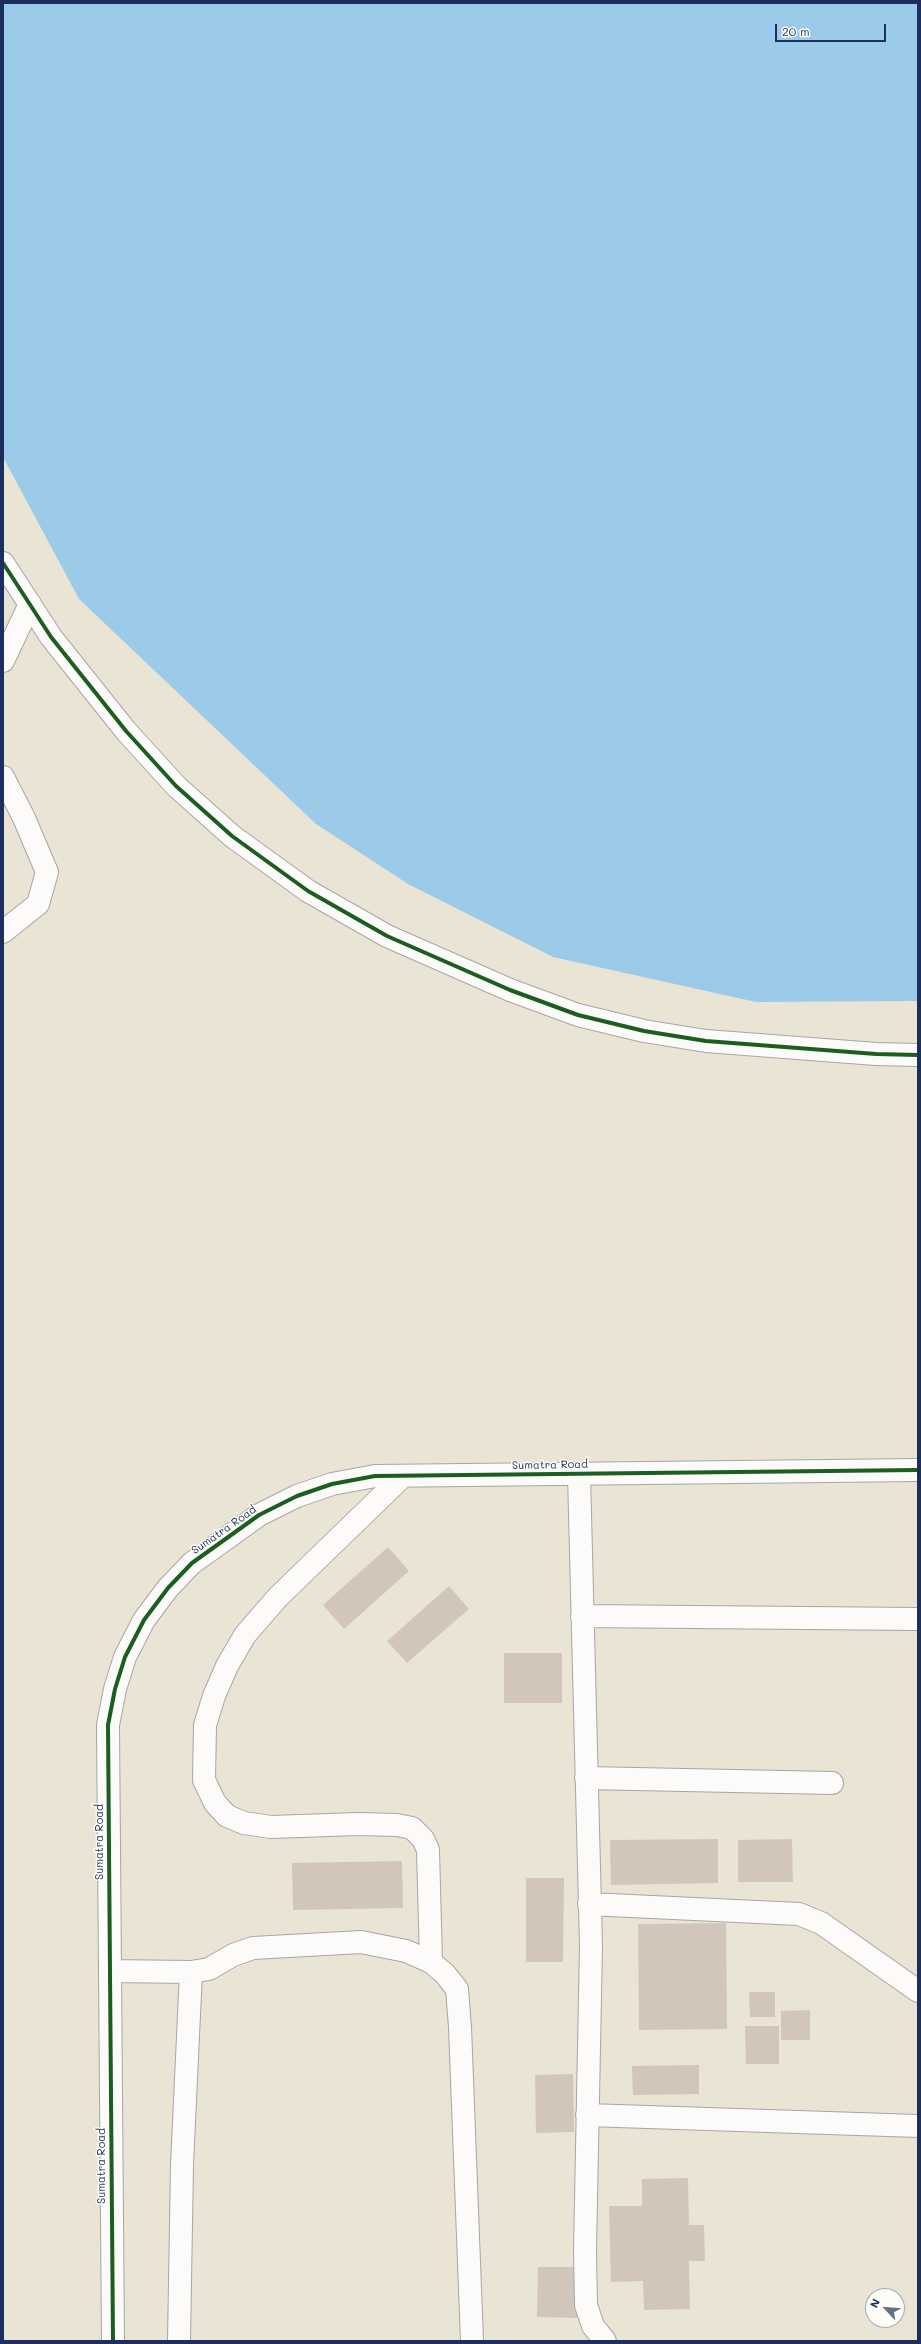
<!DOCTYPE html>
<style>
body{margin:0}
#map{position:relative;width:921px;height:2344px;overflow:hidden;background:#eae4d5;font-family:Mali,sans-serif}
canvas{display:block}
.frame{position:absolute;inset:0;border:4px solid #1b2f5e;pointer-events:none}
.north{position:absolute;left:865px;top:2288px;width:40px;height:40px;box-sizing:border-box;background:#fdfcf7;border:1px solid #a3aaba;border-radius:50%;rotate:296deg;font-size:11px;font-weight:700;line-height:16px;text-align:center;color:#1b2f5e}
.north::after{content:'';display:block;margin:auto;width:14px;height:18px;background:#636e88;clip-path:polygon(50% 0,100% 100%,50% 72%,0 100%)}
.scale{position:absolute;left:775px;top:24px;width:111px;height:18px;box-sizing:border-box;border:2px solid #1b2f5e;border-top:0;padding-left:5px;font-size:12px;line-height:14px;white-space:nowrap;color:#1b2f5e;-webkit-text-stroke:3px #fdfcf7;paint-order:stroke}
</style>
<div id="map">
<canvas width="921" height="2344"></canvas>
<div class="frame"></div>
<div class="north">N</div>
<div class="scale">20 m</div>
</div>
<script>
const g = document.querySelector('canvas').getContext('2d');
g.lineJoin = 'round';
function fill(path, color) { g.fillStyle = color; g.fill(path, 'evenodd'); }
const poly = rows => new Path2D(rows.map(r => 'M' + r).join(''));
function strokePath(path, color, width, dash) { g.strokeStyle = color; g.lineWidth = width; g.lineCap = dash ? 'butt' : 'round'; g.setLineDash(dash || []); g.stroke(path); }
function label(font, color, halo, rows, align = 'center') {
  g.font = font + ' Mali,sans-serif'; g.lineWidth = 3; g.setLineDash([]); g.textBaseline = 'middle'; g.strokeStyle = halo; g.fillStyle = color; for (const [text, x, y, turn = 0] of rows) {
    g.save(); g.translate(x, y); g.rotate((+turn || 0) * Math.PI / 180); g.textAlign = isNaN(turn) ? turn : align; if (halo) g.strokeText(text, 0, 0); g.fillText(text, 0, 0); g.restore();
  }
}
const water = poly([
 [3,3,918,3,918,1001,756,1002,553,957,408,884,316,824,79,599,3,457]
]);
const building = poly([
 [388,1547,409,1571,344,1629,323,1605],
 [449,1586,469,1609,407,1663,387,1641],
 [504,1653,562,1653,562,1703,504,1703],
 [718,1839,718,1883,611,1885,610,1840],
 [792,1839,793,1882,738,1882,738,1840],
 [402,1861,403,1908,293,1910,292,1863],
 [526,1878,564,1878,563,1962,526,1962],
 [726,1923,727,2029,639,2030,638,1924],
 [749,1992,775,1992,775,2017,750,2017],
 [810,2010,810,2040,781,2040,781,2011],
 [745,2026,779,2026,779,2064,746,2064],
 [699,2065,699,2094,633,2095,632,2066],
 [573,2074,574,2132,536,2133,535,2075],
 [688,2178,689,2225,704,2225,705,2261,689,2261,690,2309,644,2310,643,2281,611,2282,609,2206,642,2206,642,2179],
 [538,2267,578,2267,577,2318,537,2317]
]);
const minor = poly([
 [3,563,51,637,126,731,176,786,232,836,308,891,387,936,510,990,578,1015,644,1031,706,1041,876,1054,918,1055],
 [3,661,30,604],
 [3,777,24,818,47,872,38,904,3,932],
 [579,1474,591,1946,585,2251,586,2305,593,2326,605,2341],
 [403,1476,278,1597,245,1635,227,1666,214,1696,205,1725,204,1780,215,1803,227,1816,244,1823,271,1827,358,1824,397,1825,412,1828,423,1839,428,1850,431,1962],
 [582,1616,918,1619],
 [586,1778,832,1783],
 [589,1904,799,1914,821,1923,918,1991],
 [110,1971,191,1972,209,1969,233,1955,253,1948,361,1942,406,1951,431,1962,445,1974,457,1989,460,2027,472,2341],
 [587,2115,918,2126],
 [113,2341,108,1725,115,1689,125,1657,144,1620,168,1588,192,1563,259,1515,297,1496,332,1484,375,1476,918,1470],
 [179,2341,182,2165,191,1972]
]);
const cycleway = poly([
 [3,563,51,637,126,731,176,786,232,836,308,891,387,936,510,990,578,1015,644,1031,706,1041,876,1054,918,1055],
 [113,2341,108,1725,115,1689,125,1657,144,1620,168,1588,192,1563,259,1515,297,1496,332,1484,375,1476,918,1470]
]);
const streetNames = [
 ["Sumatra Road",550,1465,-1],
 ["Sumatra Road",224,1530,-35],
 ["Sumatra Road",100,1842,-90],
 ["Sumatra Road",102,2166,-90]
];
fill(water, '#9bcbe9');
fill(building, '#d2c6ba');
strokePath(minor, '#a7a6a4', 24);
strokePath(minor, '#fcfbf9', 22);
strokePath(cycleway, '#1b5e20', 4);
label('11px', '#1b2f5e', '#fdfcf7', streetNames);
</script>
